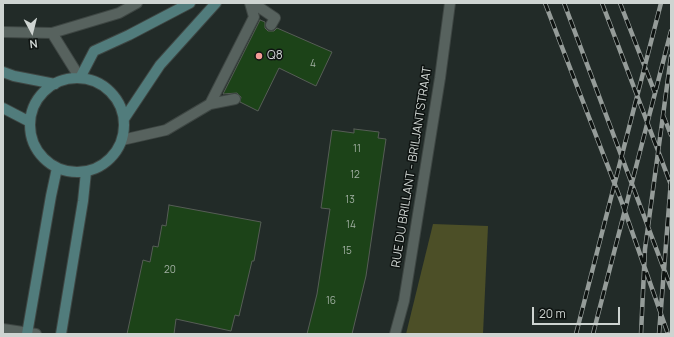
<!DOCTYPE html>
<style>
body{margin:0}
#map{position:relative;width:674px;height:337px;overflow:hidden;background:#222b28;font-family:Manrope,sans-serif}
canvas{display:block}
.frame{position:absolute;inset:0;border:4px solid #ced4d1;pointer-events:none}
.north{position:absolute;left:12px;top:12px;width:40px;height:40px;-webkit-text-stroke:3px #0e1311;paint-order:stroke;rotate:173deg;font-size:11px;font-weight:700;line-height:16px;text-align:center;color:#ced4d1}
.north::after{content:'';display:block;margin:auto;width:14px;height:18px;background:#ced4d1;clip-path:polygon(50% 0,100% 100%,50% 72%,0 100%)}
.scale{position:absolute;left:532px;top:307px;width:88px;height:18px;box-sizing:border-box;border:2px solid #ced4d1;border-top:0;padding-left:5px;font-size:12px;line-height:14px;white-space:nowrap;color:#ced4d1;-webkit-text-stroke:3px #0e1311;paint-order:stroke}
</style>
<div id="map">
<canvas width="674" height="337"></canvas>
<div class="frame"></div>
<div class="north">N</div>
<div class="scale">20 m</div>
</div>
<script>
const g = document.querySelector('canvas').getContext('2d');
g.lineJoin = 'round';
function fill(path, color) { g.fillStyle = color; g.fill(path, 'evenodd'); }
const poly = rows => new Path2D(rows.map(r => 'M' + r).join(''));
function strokePath(path, color, width, dash) { g.strokeStyle = color; g.lineWidth = width; g.lineCap = dash ? 'butt' : 'round'; g.setLineDash(dash || []); g.stroke(path); }
function label(font, color, halo, rows, align = 'center') {
  g.font = font + ' Manrope,sans-serif'; g.lineWidth = 3; g.setLineDash([]); g.textBaseline = 'middle'; g.strokeStyle = halo; g.fillStyle = color; for (const [text, x, y, turn = 0] of rows) {
    g.save(); g.translate(x, y); g.rotate((+turn || 0) * Math.PI / 180); g.textAlign = isNaN(turn) ? turn : align; if (halo) g.strokeText(text, 0, 0); g.fillText(text, 0, 0); g.restore();
  }
}
const green = poly([
 [433,224,488,226,483,334,406,334]
]);
const building = poly([
 [260,20,265,22,265,28,268,31,274,31,277,28,332,52,316,86,279,68,258,111,240,102,241,97,237,93,223,94,260,20],
 [354,129,379,132,378,138,386,139,366,276,352,334,307,334,317,294,330,209,321,208,332,130,354,133,354,129],
 [169,205,261,222,254,261,252,261,239,316,235,315,231,331,176,319,174,334,127,334,143,260,150,262,153,246,158,247,162,225,166,226,169,205]
]);
const lane = poly([
 [253,3,275,18,271,25],
 [3,32,52,33,119,13,137,3],
 [52,33,80,78],
 [210,104,235,99],
 [122,140,166,130,210,104,254,17,250,3],
 [3,329,36,334]
]);
const street = poly([
 [395,334,404,301,440,78,450,3]
]);
const secondary = poly([
 [3,72,14,76,55,84],
 '30 125a47 47 0 1 1 94 0a47 47 0 1 1-94 0Z',
 [80,78,94,51,129,35,190,3],
 [3,108,30,122],
 [124,119,160,65,216,3],
 [27,334,51,196,57,168],
 [61,334,83,201,86,172]
]);
const rail = poly([
 [545,3,622,203,668,334],
 [564,3,671,288],
 [602,3,671,185],
 [620,3,655,93],
 [663,115,671,135],
 [576,334,661,3],
 [593,334,671,31],
 [641,334,645,249,671,56],
 [659,334,671,180]
]);
const markers = [
 [259,56,4,"#f59c96"]
];
const numberNames = [
 ["4",313,64],
 ["11",357,149],
 ["12",355,175],
 ["13",350,200],
 ["14",351,225],
 ["15",347,251],
 ["20",170,270],
 ["16",331,301]
];
const poiNames = [
 ["Q8",267,56]
];
const streetNames = [
 ["RUE DU BRILLANT - BRILJANTSTRAAT",412,167,-81]
];
fill(green, '#4c4f27');
fill(building, '#1c4318');
strokePath(building, '#565d56', 1);
strokePath(lane, '#3e4643', 12);
strokePath(street, '#3e4643', 12);
strokePath(secondary, '#3e4643', 12);
strokePath(lane, '#57625e', 10);
strokePath(street, '#57625e', 10);
strokePath(secondary, '#517c7c', 10);
strokePath(rail, '#959c99', 4.5);
strokePath(rail, '#0e1311', 3, [9]);
for (const [x, y, r, color] of markers) { const dot = new Path2D(); dot.arc(x, y, r, 0, 2 * Math.PI); g.fillStyle = color; g.fill(dot); strokePath(dot, '#0e1311', 1.5); }
label('10px', '#a2b0a3', null, numberNames);
label('12px', '#ced4d1', '#0e1311', poiNames, 'left');
label('12px', '#ced4d1', '#0e1311', streetNames);
</script>
